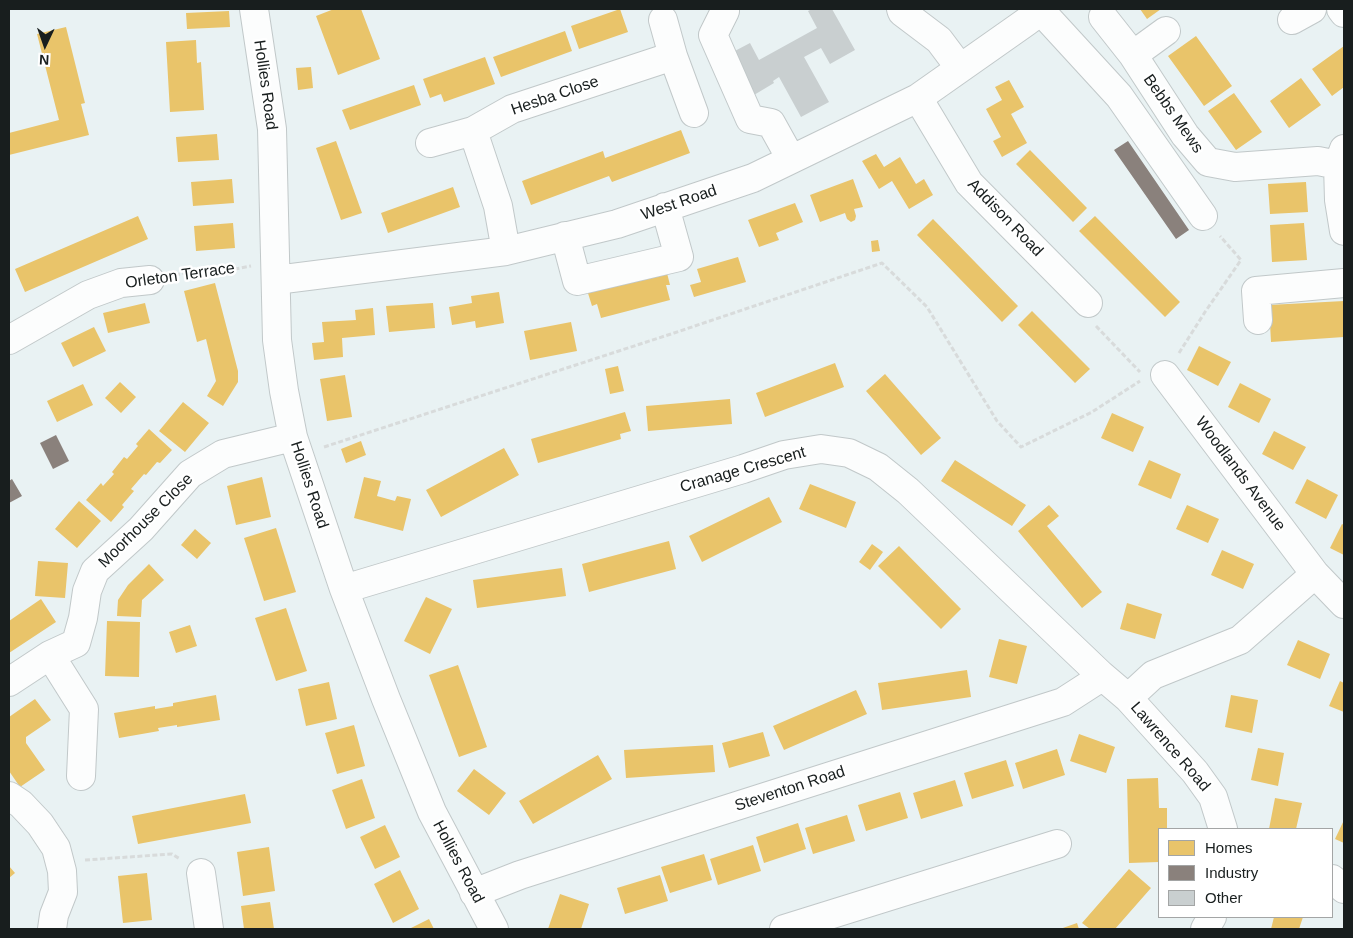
<!DOCTYPE html>
<style>
body{margin:0}
#map{position:relative;width:1353px;height:938px;overflow:hidden;background:#e9f2f3;font-family:Arial,sans-serif}
canvas{display:block}
.frame{position:absolute;inset:0;border:10px solid #181e1e;pointer-events:none}
.legend{position:absolute;left:1158px;top:828px;width:175px;height:90px;box-sizing:border-box;background:#fff;border:1px solid #a3a5a5;margin:0;padding:6px 9px;list-style:none;font-size:15px;color:#181e1e}
.legend li{display:flex;align-items:center;gap:10px;height:25px}
.legend b{width:25px;border:1px solid #a3a5a5}
.north{position:absolute;left:20px;top:20px;width:50px;height:50px;-webkit-text-stroke:4px #fff;paint-order:stroke;rotate:183deg;font-size:14px;font-weight:700;line-height:20px;text-align:center;color:#181e1e}
.north::after{content:'';display:block;margin:auto;width:18px;height:22px;background:#181e1e;clip-path:polygon(50% 0,100% 100%,50% 72%,0 100%)}
</style>
<div id="map">
<canvas width="1353" height="938"></canvas>
<div class="frame"></div>
<ul class="legend">
<li><b style="height:14px;background:#e9c46a"></b>Homes</li>
<li><b style="height:14px;background:#8a817c"></b>Industry</li>
<li><b style="height:14px;background:#c9cfd0"></b>Other</li>
</ul>
<div class="north">N</div>
</div>
<script>
const g = document.querySelector('canvas').getContext('2d');
g.lineJoin = 'round';
function fill(path, color) { g.fillStyle = color; g.fill(path, 'evenodd'); }
const poly = rows => new Path2D(rows.map(r => 'M' + r).join(''));
function strokePath(path, color, width, dash) { g.strokeStyle = color; g.lineWidth = width; g.lineCap = dash ? 'butt' : 'round'; g.setLineDash(dash || []); g.stroke(path); }
function label(font, color, halo, rows, align = 'center') {
  g.font = font + ' Arial,sans-serif'; g.lineWidth = 5; g.setLineDash([]); g.textBaseline = 'middle'; g.strokeStyle = halo; g.fillStyle = color; for (const [text, x, y, turn = 0] of rows) {
    g.save(); g.translate(x, y); g.rotate((+turn || 0) * Math.PI / 180); g.textAlign = isNaN(turn) ? turn : align; if (halo) g.strokeText(text, 0, 0); g.fillText(text, 0, 0); g.restore();
  }
}
const homes = poly([
 [334,9,361,9,380,59,338,75,316,16],
 [620,9,628,32,579,49,571,26],
 [1140,9,1161,9,1147,19],
 [229,11,230,27,187,29,186,13],
 [66,27,85,103,81,104,89,135,9,155,9,133,59,120,37,34],
 [565,31,572,51,501,77,493,57],
 [1196,36,1232,86,1204,106,1168,56],
 [196,40,197,63,201,62,204,110,170,112,166,42],
 [1344,46,1344,87,1332,96,1312,69],
 [485,57,495,84,444,102,441,94,430,98,423,79],
 [311,67,313,88,298,90,296,68],
 [1301,78,1321,105,1289,128,1270,101],
 [1009,80,1024,107,1011,114,1027,143,1002,157,993,141,1001,137,986,109,1002,100,995,87],
 [414,85,421,105,350,130,342,110],
 [1234,93,1262,132,1236,150,1208,111],
 [681,130,690,153,612,182,609,176,531,205,522,181,603,151,605,158],
 [217,134,219,160,178,162,176,137],
 [336,141,362,213,341,220,316,148],
 [1030,150,1087,208,1073,222,1016,164],
 [876,154,884,167,900,157,916,184,924,179,933,195,909,209,892,181,879,189,862,161],
 [232,179,234,203,193,206,191,182],
 [853,179,863,207,854,209,856,216,855,220,851,222,847,219,845,213,820,222,810,195],
 [1306,182,1308,212,1270,214,1268,184],
 [453,187,460,207,388,233,381,213],
 [795,203,803,222,776,233,779,240,759,247,748,220],
 [138,216,148,239,25,292,15,269],
 [1095,216,1180,302,1165,317,1079,231],
 [933,219,1018,306,1002,322,917,235],
 [233,223,235,248,196,251,194,226],
 [1304,223,1307,260,1272,262,1270,225],
 [878,240,880,251,872,252,871,241],
 [738,257,746,282,694,297,690,285,701,282,697,269],
 [666,269,670,285,666,285,670,300,601,318,597,304,592,306,587,290],
 [215,283,238,371,238,382,223,406,207,396,216,381,206,339,197,342,184,291],
 [499,292,504,323,476,328,475,321,452,325,449,307,472,303,471,296],
 [1344,301,1344,337,1271,342,1269,305],
 [145,303,150,323,108,333,103,313],
 [433,303,435,328,389,332,386,306],
 [373,308,375,335,342,338,343,357,314,360,312,343,324,342,322,322,356,320,355,310],
 [1032,311,1090,369,1075,383,1018,325],
 [571,322,577,351,530,360,524,331],
 [94,327,106,351,73,367,61,343],
 [1199,346,1231,362,1218,386,1187,370],
 [835,363,844,387,765,417,756,393],
 [618,366,624,391,610,394,605,369],
 [885,374,941,438,921,455,866,391],
 [345,375,352,417,327,421,320,379],
 [120,382,136,397,121,413,105,398],
 [1240,383,1271,399,1259,423,1228,407],
 [83,384,93,405,57,422,47,401],
 [730,399,732,424,648,431,646,406],
 [183,402,209,423,185,452,159,431],
 [625,412,631,431,620,434,621,439,538,463,531,439],
 [1112,413,1144,427,1133,452,1101,438],
 [149,429,172,450,160,463,157,462,146,475,144,474,131,489,134,491,122,505,124,507,111,522,86,500,101,483,103,486,114,474,112,472,124,457,127,459,138,446,136,444],
 [1274,431,1306,447,1293,470,1262,454],
 [361,441,366,455,346,463,341,449],
 [504,448,519,475,441,517,426,490],
 [955,460,1026,505,1012,526,941,481],
 [1149,460,1181,474,1171,499,1138,485],
 [262,477,271,517,236,525,227,486],
 [364,477,381,481,377,496,395,501,397,496,411,499,403,531,354,518],
 [1307,479,1338,495,1326,519,1295,503],
 [810,484,856,502,846,528,799,509],
 [769,497,782,522,702,562,689,536],
 [79,501,101,521,77,548,55,529],
 [1049,505,1059,516,1047,526,1102,592,1082,608,1018,531],
 [1187,505,1219,519,1208,543,1176,529],
 [1342,524,1344,525,1344,555,1330,548],
 [276,528,296,592,264,601,244,538],
 [195,529,211,543,197,559,181,545],
 [669,541,676,569,589,592,582,564],
 [872,544,883,552,870,570,859,562],
 [899,546,961,609,941,629,878,566],
 [1222,550,1254,564,1243,589,1211,575],
 [38,561,68,563,65,598,35,596],
 [149,564,164,580,142,600,141,617,117,616,118,600,128,585],
 [562,568,566,596,477,608,473,580],
 [426,597,452,609,430,654,404,641],
 [41,599,56,622,9,653,9,621],
 [1127,603,1162,614,1155,639,1120,629],
 [286,608,307,671,276,681,255,618],
 [107,621,140,622,139,677,105,676],
 [190,625,197,646,176,653,169,632],
 [999,639,1027,646,1017,684,989,677],
 [1298,640,1330,654,1320,679,1287,665],
 [458,665,487,747,459,757,429,675],
 [967,670,971,697,882,710,878,683],
 [1340,681,1344,683,1344,712,1329,706],
 [329,682,337,719,306,726,298,689],
 [856,690,867,714,784,750,773,726],
 [216,695,220,720,177,727,177,725,158,728,159,731,119,738,114,713,155,706,155,709,173,706,173,703],
 [1231,695,1258,700,1252,733,1225,727],
 [35,699,51,720,26,737,26,743,45,770,20,787,9,771,9,717],
 [354,725,365,766,337,774,325,733],
 [763,732,770,756,729,768,722,743],
 [1079,734,1115,747,1106,773,1070,761],
 [713,745,715,772,626,778,624,750],
 [1258,748,1284,753,1278,786,1251,780],
 [1057,749,1065,775,1023,789,1015,763],
 [598,755,612,779,533,824,519,801],
 [1006,760,1014,786,972,799,964,773],
 [474,769,506,793,489,815,457,791],
 [1158,778,1159,808,1167,808,1167,829,1159,829,1159,862,1129,863,1127,779],
 [362,779,375,818,346,829,332,790],
 [955,780,963,806,921,819,913,793],
 [900,792,908,818,866,831,858,805],
 [245,794,251,823,138,844,132,816],
 [1275,798,1302,803,1296,829,1269,829],
 [847,815,855,841,813,854,805,828],
 [1344,820,1344,843,1335,839],
 [798,823,806,849,764,863,756,837],
 [385,825,400,857,375,869,360,837],
 [753,845,761,871,718,885,710,859],
 [269,847,275,891,243,896,237,852],
 [704,854,712,880,670,893,661,867],
 [9,866,15,873,9,878],
 [1129,869,1151,888,1115,929,1090,929,1082,923],
 [400,870,419,909,393,923,374,884],
 [147,873,152,920,123,923,118,876],
 [660,875,668,901,625,914,617,888],
 [560,894,589,904,581,929,548,929],
 [270,902,274,929,244,929,241,906],
 [1274,917,1303,917,1299,929,1271,929],
 [429,919,434,929,409,929],
 [1077,923,1079,929,1060,929]
]);
const industry = poly([
 [1128,141,1189,230,1176,239,1114,150],
 [56,435,69,461,53,469,40,443],
 [12,479,22,496,9,503,9,481]
]);
const building = poly([
 [812,9,832,9,855,50,830,64,821,48,804,57,829,102,801,117,779,77,773,81,774,83,754,95,731,53,750,43,759,60,817,28,808,11]
]);
const path = poly([
 [175,275,199,270,235,269,251,266],
 [1096,326,1140,372],
 [1179,353,1205,312,1241,260,1220,236],
 [324,447,674,333,882,263,927,307,997,421,1021,447,1092,412,1140,381],
 [85,860,172,854,180,859]
]);
const minor = poly([
 [254,9,272,129,277,340,284,391,293,437,344,589,386,699,432,812,494,929],
 [724,9,725,11,713,35,750,119,771,123,791,159],
 [901,9,902,12,939,40,960,68],
 [1341,9,1344,13],
 [1103,17,1133,55,1185,135,1208,162,1235,167,1318,161,1338,165],
 [663,20,673,56,694,113],
 [1292,20,1312,9],
 [1133,55,1166,31],
 [918,98,969,183,1088,303],
 [430,143,473,131],
 [1344,149,1338,165,1339,200,1344,231],
 [565,236,577,281,679,257,665,207],
 [506,251,498,206,473,131,512,109,673,56],
 [276,280,506,251,617,224,753,178,918,98,1026,22,1041,11,1119,96,1203,216],
 [1258,320,1256,291,1344,283],
 [9,340,88,295,121,283,150,280],
 [1165,375,1315,574,1344,604],
 [344,589,743,469,784,455,821,449,849,453,878,467,908,491,1101,675,1128,698,1195,772,1213,797,1223,829],
 [50,655,84,709,81,776],
 [9,682,50,655,76,643,83,618,87,591,95,571,141,529,190,474,223,454,293,437],
 [1128,698,1153,675,1240,640,1315,574],
 [9,796,21,804,40,824,56,848,62,871,63,892,54,915,52,929],
 [201,873,209,929],
 [1332,879,1344,889],
 [474,893,520,875,1063,702,1094,682,1101,675],
 [784,929,1057,844],
 [1205,929,1212,917]
]);
const streetNames = [
 ["Hollies Road",265,85,82],
 ["Hesba Close",555,96,-19],
 ["Bebbs Mews",1173,114,55],
 ["West Road",679,203,-19],
 ["Addison Road",1005,218,46],
 ["Orleton Terrace",180,276,-8],
 ["Cranage Crescent",743,470,-16],
 ["Woodlands Avenue",1240,474,53],
 ["Hollies Road",309,485,72],
 ["Moorhouse Close",146,521,-45],
 ["Lawrence Road",1170,747,49],
 ["Steventon Road",790,789,-18],
 ["Hollies Road",458,862,62]
];
fill(homes, '#e9c46a');
fill(industry, '#8a817c');
fill(building, '#c9cfd0');
strokePath(minor, '#c1c8c9', 30);
strokePath(path, '#d8dbdb', 3, [5, 2.5]);
strokePath(minor, '#fcfdfd', 28);
label('16px', '#181e1e', '#fff', streetNames);
</script>
